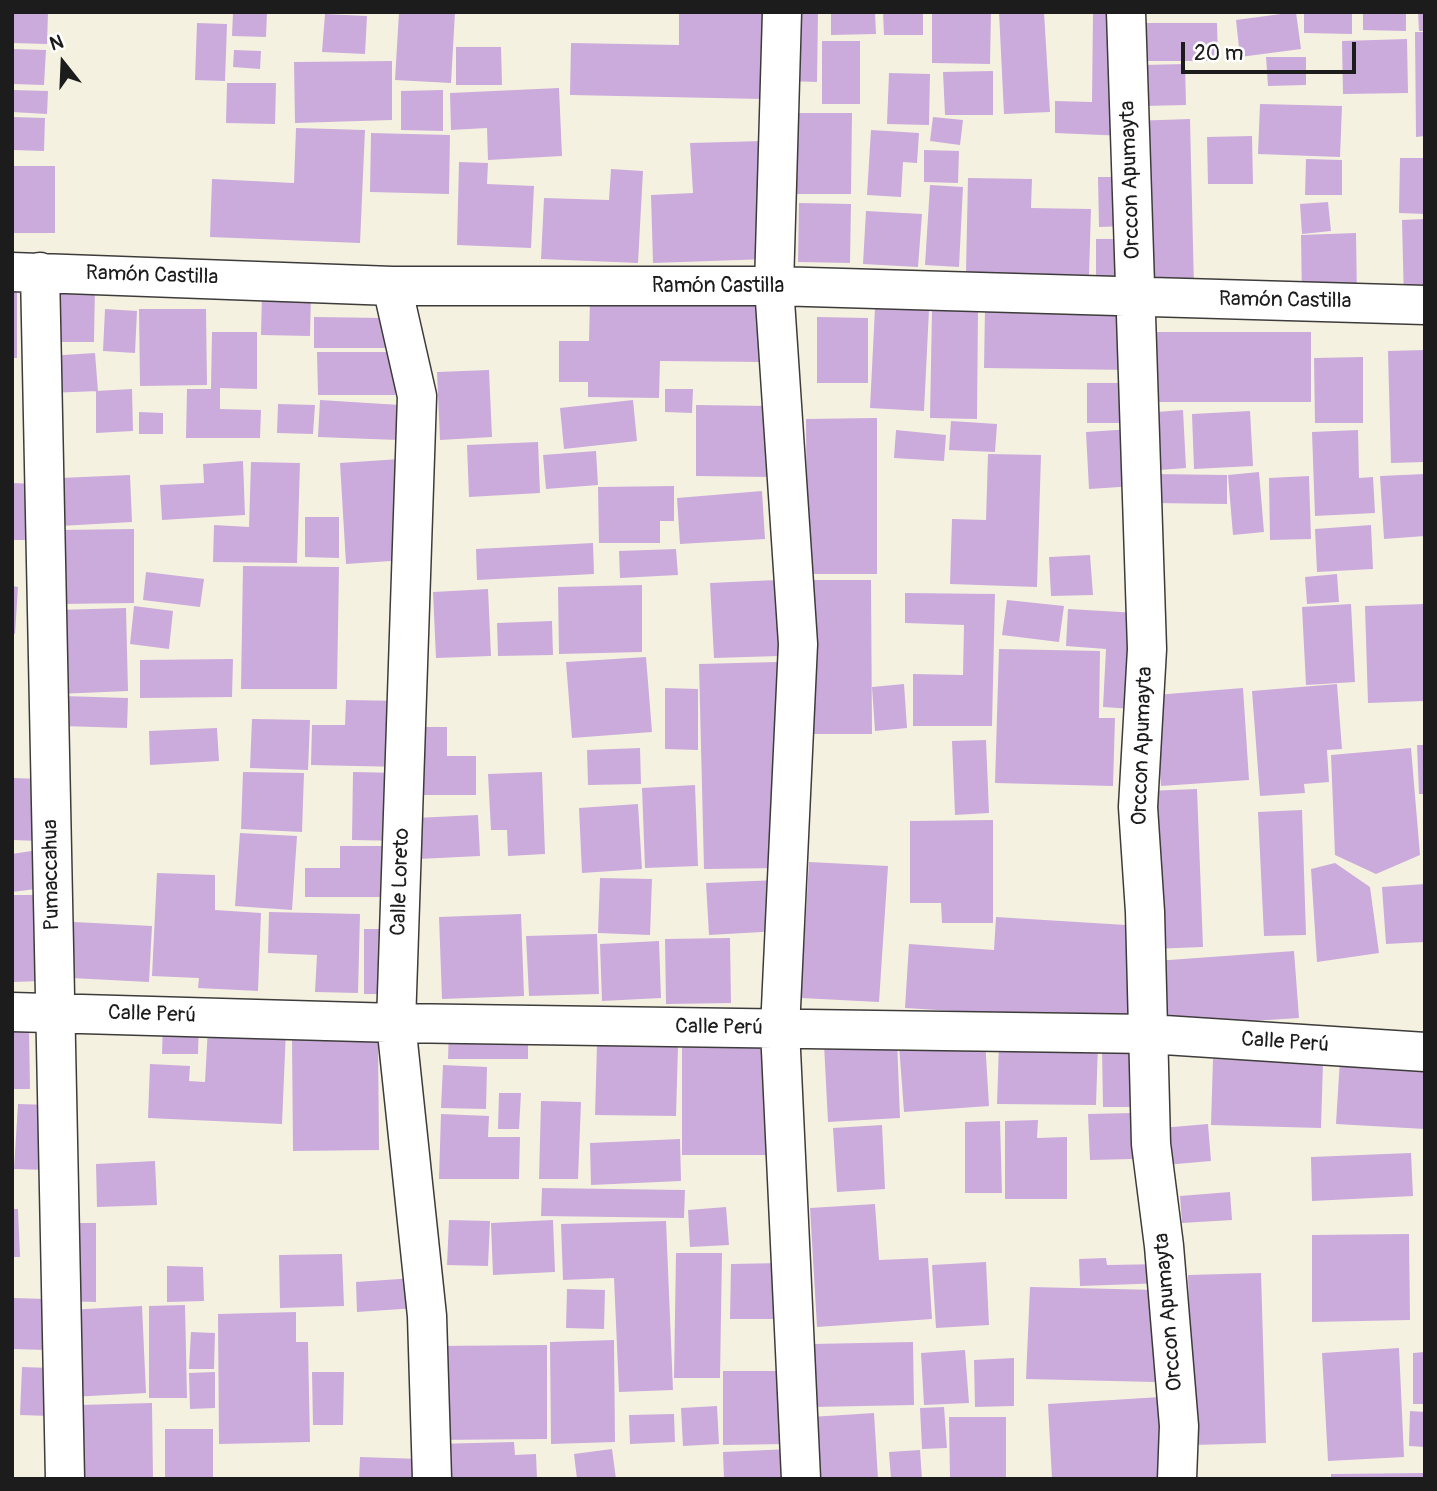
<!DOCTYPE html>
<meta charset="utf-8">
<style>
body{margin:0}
#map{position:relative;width:1437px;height:1491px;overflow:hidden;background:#f5f1e1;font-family:Pangolin,sans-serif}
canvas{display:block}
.frame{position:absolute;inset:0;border:14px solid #1c1c1c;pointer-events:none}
.north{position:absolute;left:28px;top:28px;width:70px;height:70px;-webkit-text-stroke:5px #fff;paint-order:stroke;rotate:342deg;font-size:19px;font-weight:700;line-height:28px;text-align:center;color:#1c1c1c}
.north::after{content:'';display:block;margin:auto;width:24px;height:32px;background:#1c1c1c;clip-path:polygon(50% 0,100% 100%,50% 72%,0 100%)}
.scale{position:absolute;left:1181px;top:42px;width:175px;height:32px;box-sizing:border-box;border:4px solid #1c1c1c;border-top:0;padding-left:9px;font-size:21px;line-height:24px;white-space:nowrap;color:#1c1c1c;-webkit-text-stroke:5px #fff;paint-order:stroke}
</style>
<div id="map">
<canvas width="1437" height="1491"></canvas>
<div class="frame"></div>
<div class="north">N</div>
<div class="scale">20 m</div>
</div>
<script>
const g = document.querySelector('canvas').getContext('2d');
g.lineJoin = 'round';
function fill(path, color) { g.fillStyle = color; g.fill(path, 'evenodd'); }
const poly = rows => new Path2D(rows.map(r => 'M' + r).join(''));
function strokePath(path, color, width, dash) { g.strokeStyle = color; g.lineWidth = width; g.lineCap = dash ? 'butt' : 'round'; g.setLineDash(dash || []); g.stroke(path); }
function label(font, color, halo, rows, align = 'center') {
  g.font = font + ' Pangolin,sans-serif'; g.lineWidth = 5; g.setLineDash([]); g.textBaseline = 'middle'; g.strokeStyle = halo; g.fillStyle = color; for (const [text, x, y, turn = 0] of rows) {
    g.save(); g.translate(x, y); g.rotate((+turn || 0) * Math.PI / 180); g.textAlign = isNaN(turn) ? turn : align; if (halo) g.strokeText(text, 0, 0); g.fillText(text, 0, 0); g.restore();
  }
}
const building = poly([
 [12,12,48,12,47,44,12,43],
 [233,12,267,12,266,37,232,36],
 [399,12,455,12,451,83,395,80],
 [679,12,765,12,763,99,570,95,571,43,679,45],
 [790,12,818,12,817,82,788,81],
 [831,12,875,12,876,34,831,35],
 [883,12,923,12,923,35,884,35],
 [932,12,991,12,990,64,932,63],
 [999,12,1044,12,1050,112,1004,114],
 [1093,12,1120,12,1125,136,1055,133,1055,101,1092,102],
 [1296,12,1301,49,1240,57,1236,20],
 [1304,12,1352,12,1352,34,1304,33],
 [1363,12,1406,12,1406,31,1363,30],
 [1418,12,1425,12,1425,31,1419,31],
 [325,14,367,16,365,54,322,52],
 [197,23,227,24,225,81,195,80],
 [1142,23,1217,23,1218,61,1142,61],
 [1415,32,1425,32,1425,136,1416,137],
 [1407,39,1408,93,1343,94,1342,41],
 [822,41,860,41,860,104,822,104],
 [456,47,501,47,502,85,456,85],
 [12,49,46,50,44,85,12,84],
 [234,50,261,51,260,69,233,67],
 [1266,57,1306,57,1306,85,1268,86],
 [392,61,392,120,295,123,294,62],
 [1185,64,1186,105,1143,106,1142,65],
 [993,71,993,115,945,115,943,72],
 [889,73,930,74,929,125,887,124],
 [227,83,276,83,275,124,226,123],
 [559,88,562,156,488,160,487,128,451,130,450,93],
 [12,90,48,91,47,114,12,112],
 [443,90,443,131,401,130,401,91],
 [1260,104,1342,106,1340,157,1258,154],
 [797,113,852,113,851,194,796,194],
 [12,117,45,118,44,151,12,150],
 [933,117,963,120,960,145,930,141],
 [1190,119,1194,288,1135,289,1131,121],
 [296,128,365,130,360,243,210,237,212,179,294,183],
 [871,130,919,133,917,163,903,162,901,197,867,195],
 [371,133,450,135,449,194,370,192],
 [1252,136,1253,184,1208,184,1207,137],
 [763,141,768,259,653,263,651,195,693,193,690,143],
 [924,150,959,151,958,183,924,182],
 [1400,158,1425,158,1425,214,1399,213],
 [1306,159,1342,160,1342,195,1305,195],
 [459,162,488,163,487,184,534,186,531,248,457,245],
 [12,166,55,166,55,233,12,233],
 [611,169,643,171,638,263,541,259,544,198,609,200],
 [1098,177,1127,177,1129,226,1099,227],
 [968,178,1032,179,1031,208,1091,209,1089,275,966,272],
 [930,185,963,187,959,267,925,265],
 [1328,202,1331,231,1302,234,1300,204],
 [799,203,851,204,850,263,798,262],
 [866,211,922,214,918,267,863,264],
 [1425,219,1425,302,1404,303,1402,220],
 [1356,233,1357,299,1302,299,1301,235],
 [1096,239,1131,239,1130,277,1096,278],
 [12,277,17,277,17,358,12,358],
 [59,283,95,284,94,342,58,342],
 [262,292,311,294,310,336,261,335],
 [590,299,764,301,762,362,660,361,659,398,588,397,588,382,559,382,559,341,589,341],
 [875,308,929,310,924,411,870,408],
 [985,308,1133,311,1132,370,984,368],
 [105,309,137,311,135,353,103,351],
 [139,309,206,309,207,385,140,386],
 [932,310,978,310,977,419,930,418],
 [314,317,386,318,385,348,314,348],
 [817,317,868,318,868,383,817,383],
 [212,332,257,332,257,389,220,388,220,409,261,410,260,438,186,438,187,389,211,389],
 [1146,332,1311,332,1311,402,1146,402],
 [1425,350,1425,462,1391,463,1388,351],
 [317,352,395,352,395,395,318,395],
 [95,353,98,391,50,393,48,356],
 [1363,357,1363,423,1315,423,1314,358],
 [489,370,492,437,440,440,437,372],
 [1087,383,1126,383,1125,423,1087,423],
 [132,389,133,431,96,433,96,391],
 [665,389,693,389,692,413,665,412],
 [320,400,400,405,398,440,318,437],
 [633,400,637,441,564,449,560,408],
 [278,404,315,405,313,434,277,433],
 [696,405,770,406,769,477,696,476],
 [1183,410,1186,468,1147,471,1143,413],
 [1250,411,1253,466,1194,469,1192,414],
 [139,412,163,413,163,434,139,434],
 [877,418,877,574,807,574,806,419],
 [951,421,997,424,995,452,949,450],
 [1132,429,1135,486,1089,489,1086,432],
 [896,430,946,435,944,461,894,458],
 [1358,430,1359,478,1373,477,1375,513,1315,516,1312,432],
 [538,442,540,493,469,497,467,445],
 [596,451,598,485,546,489,543,455],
 [988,454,1041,455,1037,587,950,584,952,519,986,520],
 [400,459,406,560,346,564,340,463],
 [243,461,245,515,162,520,160,485,204,483,203,464],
 [251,462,300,463,297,563,213,562,214,525,249,527],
 [1259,472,1264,532,1233,535,1228,475],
 [1153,474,1227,475,1227,504,1152,503],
 [1425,474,1425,536,1384,539,1380,476],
 [130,475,132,522,60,526,59,478],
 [1309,476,1311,539,1270,540,1269,478],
 [12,483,38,484,36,540,12,540],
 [674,486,674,521,660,521,660,543,599,543,598,487],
 [762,491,765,539,680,544,677,498],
 [305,517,339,517,339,558,305,557],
 [1371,525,1373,569,1317,572,1315,529],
 [134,529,134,603,60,604,59,530],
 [593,543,594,574,477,580,476,549],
 [676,549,678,575,620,578,619,551],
 [1090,555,1093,595,1051,596,1049,557],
 [243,566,339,567,337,689,241,689],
 [146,572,204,579,200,607,143,600],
 [1337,574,1339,602,1307,604,1305,577],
 [777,580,780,656,714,658,710,583],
 [814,580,871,580,872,734,814,734],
 [642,585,642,652,559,654,558,587],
 [12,586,18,587,15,634,12,633],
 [488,589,491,656,436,658,433,592],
 [905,593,995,594,992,726,913,726,913,674,963,675,964,625,905,623],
 [1007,600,1064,606,1059,642,1002,635],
 [1351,604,1355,682,1306,685,1302,607],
 [1425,604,1425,701,1368,703,1365,606],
 [134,606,173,611,169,649,130,644],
 [126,608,128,691,58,694,56,610],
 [1068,609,1138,613,1133,709,1103,707,1106,649,1066,646],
 [552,621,553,655,498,656,497,623],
 [999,649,1100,651,1099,718,1115,718,1113,786,995,783],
 [646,657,652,732,572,738,566,662],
 [233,659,232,697,140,698,140,660],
 [777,662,781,868,704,869,699,664],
 [904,684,907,728,875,731,872,687],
 [1337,684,1342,749,1327,750,1329,782,1304,784,1305,793,1260,796,1252,691],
 [665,688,698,689,698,750,665,749],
 [1243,688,1249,780,1161,786,1155,695],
 [63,696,128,698,127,728,62,726],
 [346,700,404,701,403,767,311,765,312,725,345,725],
 [252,719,310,720,308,770,250,768],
 [411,727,447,727,447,756,476,756,476,795,410,795],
 [217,728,219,761,150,765,149,731],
 [986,740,989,813,955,815,952,741],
 [1417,745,1425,745,1425,794,1419,794],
 [640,748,641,784,588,785,587,750],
 [1411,748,1420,855,1376,874,1335,855,1331,755],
 [243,772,304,773,302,832,241,829],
 [353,772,403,773,401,841,352,840],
 [542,772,545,854,508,856,507,830,491,830,488,774],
 [12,778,43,779,40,841,12,840],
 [695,785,698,866,645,868,642,788],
 [1197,789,1203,947,1151,949,1146,791],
 [638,804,642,869,582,873,579,808],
 [1302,810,1306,935,1264,936,1258,812],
 [478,815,480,856,418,859,415,818],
 [993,820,993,923,942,923,941,903,910,903,910,821],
 [240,833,297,836,292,910,235,906],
 [340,846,390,846,389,897,305,897,305,868,340,868],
 [38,850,44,888,12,892,12,854],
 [809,862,888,866,879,1002,801,998],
 [1335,863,1370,887,1379,953,1317,962,1311,869],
 [157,873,215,875,215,910,261,913,258,991,198,988,199,978,152,976],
 [600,878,652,879,650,935,598,933],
 [778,880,780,931,709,935,706,883],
 [1425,884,1425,942,1386,944,1382,887],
 [12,895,44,895,44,981,12,982],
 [269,912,360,914,358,993,315,992,317,955,268,953],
 [521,914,524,996,442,999,439,917],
 [996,917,1142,926,1135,1022,905,1008,909,944,994,950],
 [74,922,152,926,149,982,71,978],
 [364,929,389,929,389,994,364,994],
 [597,934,599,994,529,996,526,936],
 [730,938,731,1003,666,1004,665,939],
 [659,941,661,998,602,1001,600,944],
 [1294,951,1299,1018,1159,1027,1155,961],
 [163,1023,199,1023,198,1054,162,1054],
 [208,1027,286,1030,282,1124,148,1118,150,1064,190,1066,189,1081,205,1082],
 [12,1028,29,1028,30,1089,12,1089],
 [528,1030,528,1059,448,1059,449,1031],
 [378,1038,379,1150,293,1151,292,1040],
 [985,1039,989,1106,904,1112,899,1045],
 [897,1040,900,1118,828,1122,824,1044],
 [682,1042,770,1042,770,1155,682,1155],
 [999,1043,1098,1044,1096,1105,997,1104],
 [597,1044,678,1046,676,1116,595,1115],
 [1102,1047,1140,1047,1140,1107,1103,1107],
 [1213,1059,1323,1062,1321,1128,1211,1125],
 [1340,1059,1425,1063,1425,1129,1336,1124],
 [443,1065,487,1067,486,1109,441,1108],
 [499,1093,521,1093,519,1129,498,1129],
 [541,1101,581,1102,578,1179,539,1179],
 [18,1104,51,1105,48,1170,14,1169],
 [1132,1113,1133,1159,1090,1160,1088,1114],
 [441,1114,489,1116,488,1137,520,1137,519,1179,439,1179],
 [1038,1120,1037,1138,1067,1137,1067,1199,1005,1199,1005,1121],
 [1000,1121,1002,1193,965,1193,965,1122],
 [1208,1124,1211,1161,1165,1165,1161,1128],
 [882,1125,885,1189,837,1192,833,1128],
 [680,1139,681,1181,591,1185,590,1143],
 [1411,1153,1413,1196,1312,1201,1311,1157],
 [155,1161,157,1205,97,1207,96,1164],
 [542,1188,685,1190,684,1218,541,1216],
 [1230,1192,1232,1220,1182,1223,1180,1196],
 [875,1204,879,1260,928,1258,932,1319,817,1327,810,1208],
 [726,1207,729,1245,690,1247,688,1210],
 [12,1209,18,1209,20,1257,12,1257],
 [449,1220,490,1221,488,1266,447,1265],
 [553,1220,555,1272,493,1275,491,1223],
 [666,1221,673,1390,619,1392,614,1278,563,1280,561,1224],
 [64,1223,96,1223,96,1302,63,1301],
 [1409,1234,1410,1320,1312,1322,1312,1235],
 [676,1253,722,1253,720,1378,674,1378],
 [342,1254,344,1306,280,1308,279,1255],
 [1106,1258,1107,1265,1165,1264,1165,1283,1080,1286,1079,1259],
 [986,1262,989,1325,936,1328,932,1265],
 [782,1263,782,1319,730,1319,731,1264],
 [167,1266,203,1267,204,1301,167,1302],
 [1261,1273,1266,1443,1193,1445,1188,1275],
 [414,1278,416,1308,357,1312,356,1282],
 [1030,1287,1158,1290,1155,1382,1026,1379],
 [567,1289,605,1290,604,1329,566,1328],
 [12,1298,47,1299,46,1350,12,1349],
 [185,1305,187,1398,149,1398,149,1306],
 [142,1306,146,1393,71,1397,67,1310],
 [296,1312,296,1342,308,1342,310,1442,219,1444,218,1314],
 [191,1332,215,1333,214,1369,189,1369],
 [614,1340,615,1442,551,1444,550,1342],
 [913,1342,914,1405,813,1407,812,1344],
 [547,1345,547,1439,435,1440,435,1346],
 [1399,1348,1404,1457,1328,1461,1322,1353],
 [965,1350,969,1403,924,1405,921,1353],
 [1425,1352,1425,1404,1413,1404,1413,1353],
 [1014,1358,1014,1406,975,1407,974,1360],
 [22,1367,51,1368,49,1416,20,1415],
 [723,1371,788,1371,788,1444,723,1445],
 [215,1372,215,1408,190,1409,189,1373],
 [312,1372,344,1372,343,1425,313,1425],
 [1160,1397,1165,1479,1052,1479,1048,1404],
 [152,1403,153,1479,79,1479,79,1405],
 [717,1406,719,1444,683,1446,681,1408],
 [944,1407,947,1448,922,1449,920,1408],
 [1410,1411,1425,1412,1425,1447,1409,1446],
 [874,1413,878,1479,814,1479,811,1417],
 [674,1414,675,1442,630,1444,629,1415],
 [949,1417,1006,1417,1006,1479,950,1479],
 [165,1429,213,1429,213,1479,165,1479],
 [514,1442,515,1455,536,1454,537,1479,436,1479,435,1444],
 [612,1449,616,1479,577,1479,574,1454],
 [790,1449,791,1479,724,1479,723,1452],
 [920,1450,922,1479,891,1479,889,1452],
 [360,1457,421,1459,420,1479,359,1479],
 [1425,1473,1425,1479,1331,1479,1331,1474]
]);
const minor = poly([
 [782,12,774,286,798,644,780,1029,801,1479],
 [1126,12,1147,649,1138,807,1145,912,1151,1144,1164,1246,1179,1426,1177,1479],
 [12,272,392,286,774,286,1425,305],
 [40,272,65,1479],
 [392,286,417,396,396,1023,427,1316,432,1479],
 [12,1012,396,1023,1149,1034,1425,1052]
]);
const streetNames = [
 ["Orccon Apumayta",1131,180,-92],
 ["Ramón Castilla",152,276,2],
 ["Ramón Castilla",718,287],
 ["Ramón Castilla",1285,301,1],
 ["Orccon Apumayta",1143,746,-88],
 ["Pumaccahua",52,875,-91],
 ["Calle Loreto",401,882,-88],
 ["Calle Perú",152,1015,2],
 ["Calle Perú",719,1028,1],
 ["Calle Perú",1285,1043,4],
 ["Orccon Apumayta",1169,1312,-95]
];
fill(building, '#cbabdc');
strokePath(minor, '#3d3c3a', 41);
strokePath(minor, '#fff', 38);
label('21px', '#1c1c1c', '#fff', streetNames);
</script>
